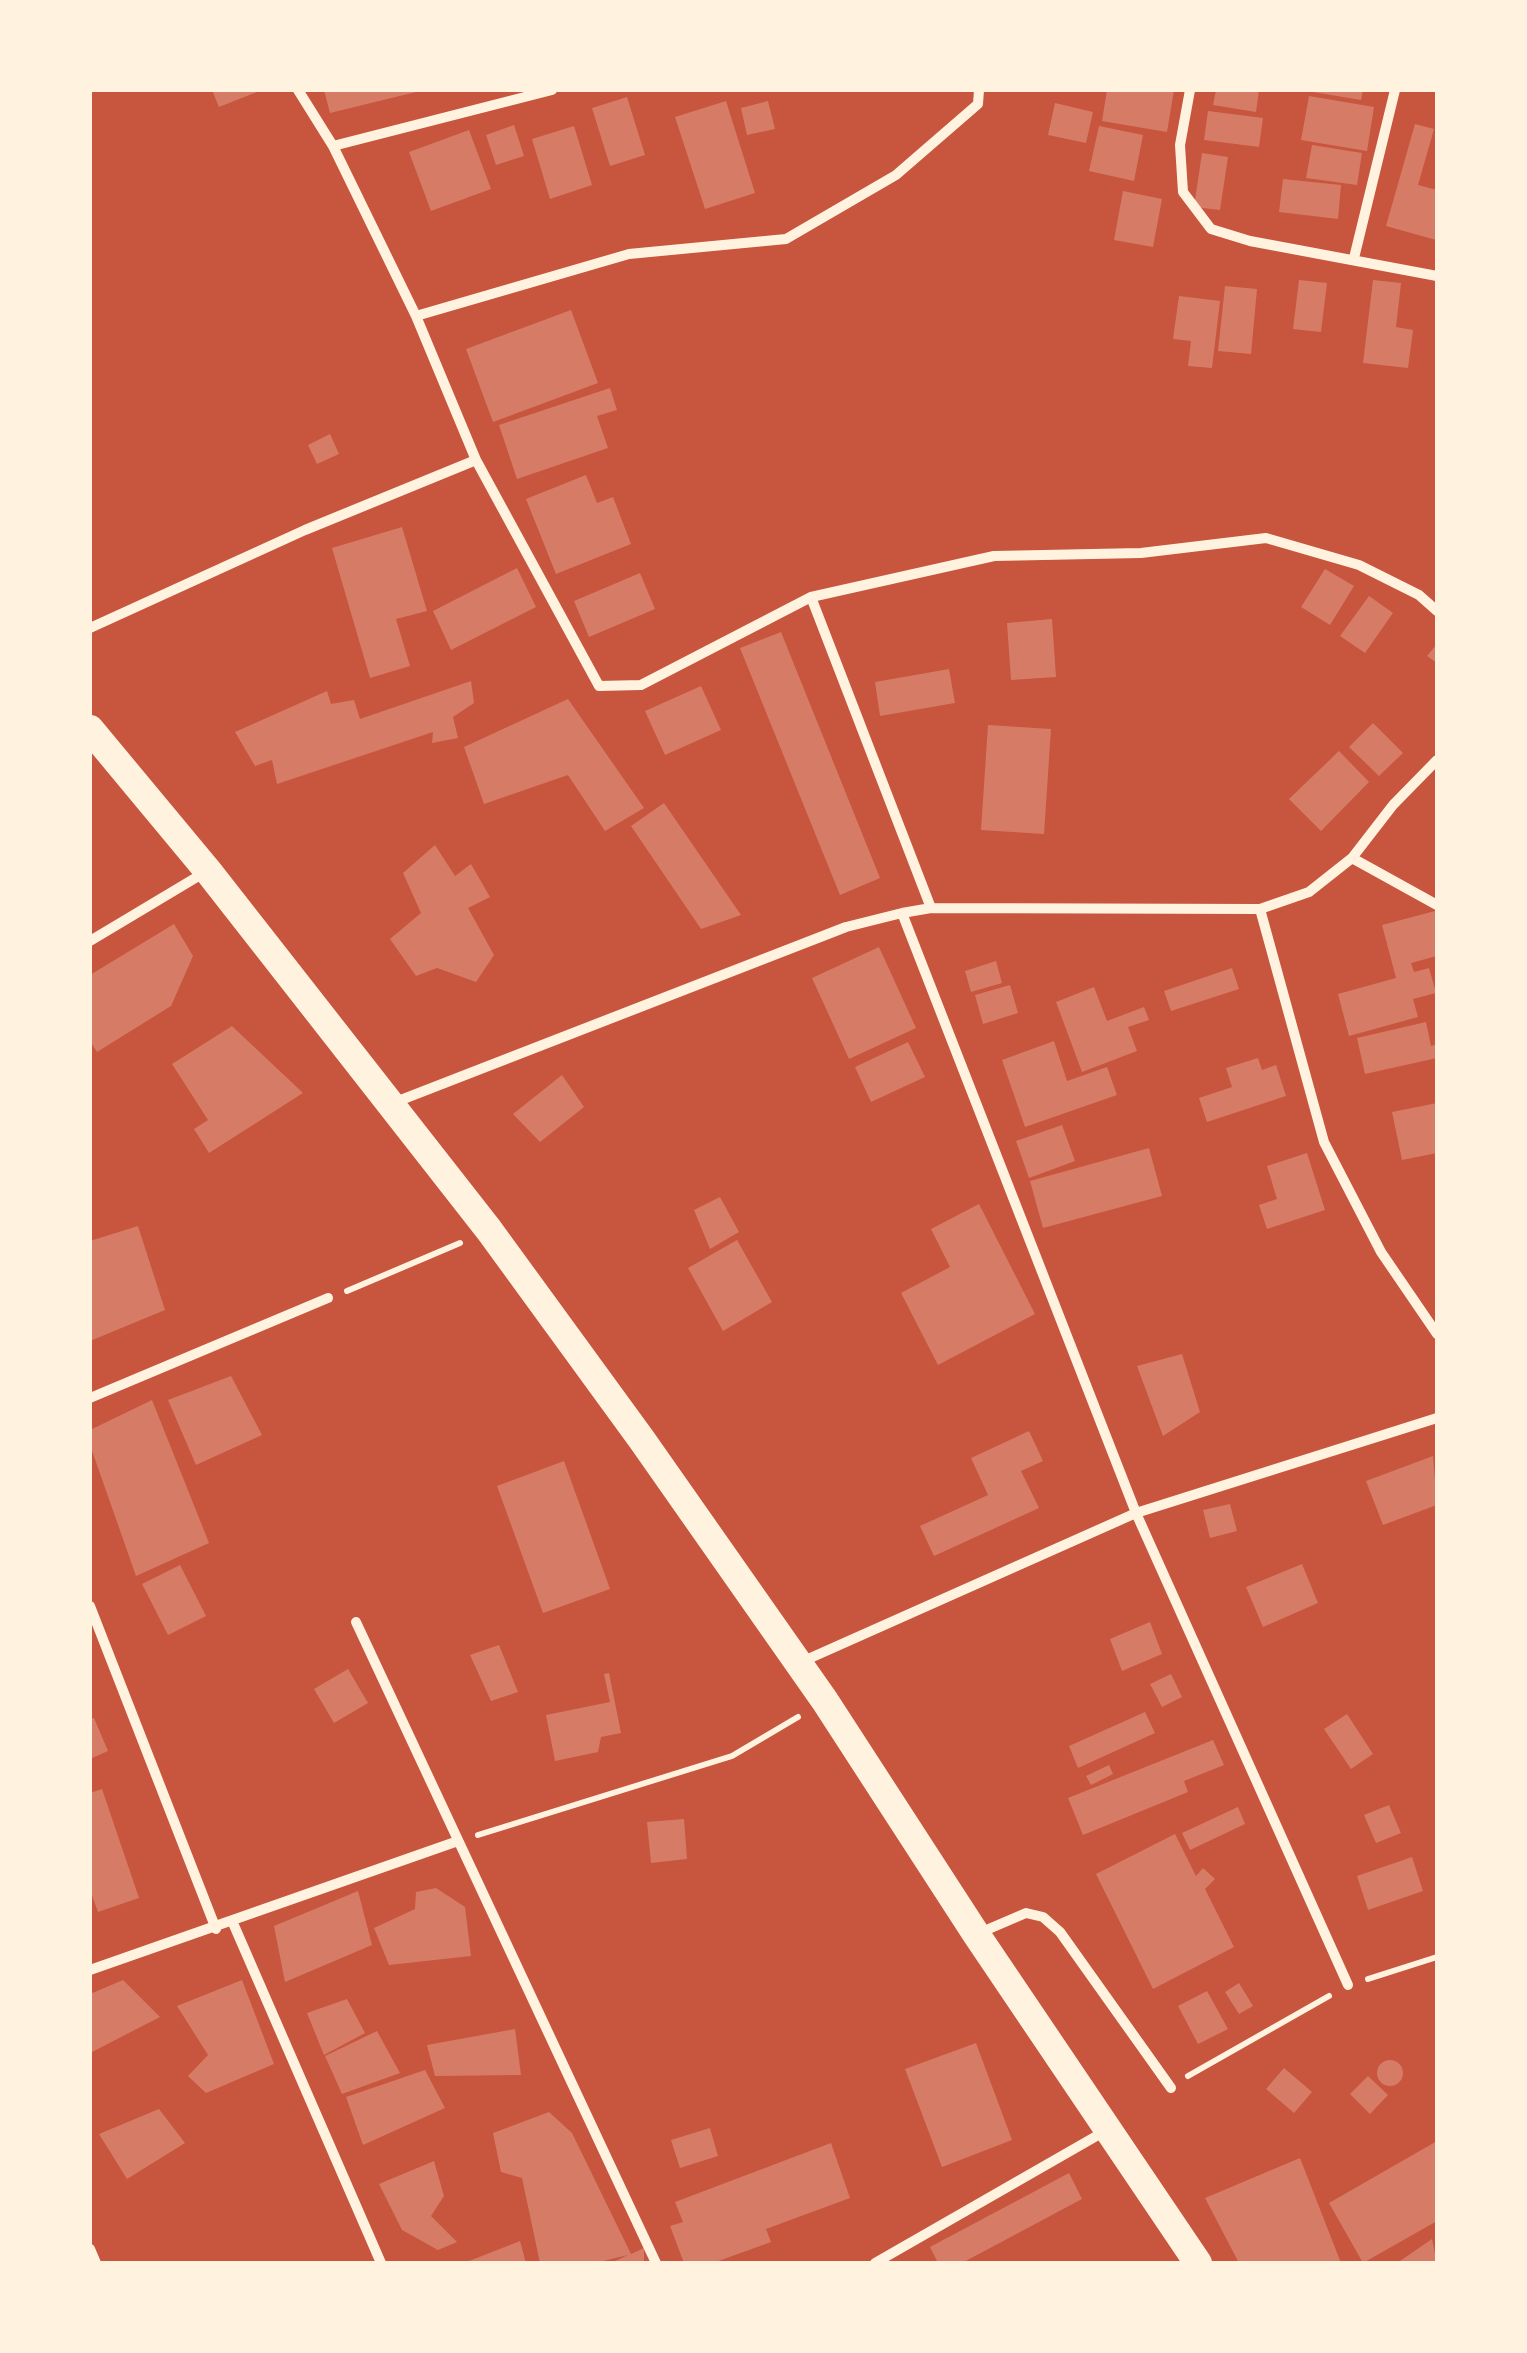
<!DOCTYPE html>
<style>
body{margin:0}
#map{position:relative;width:1527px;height:2353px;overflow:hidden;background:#c8553d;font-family:Raleway,sans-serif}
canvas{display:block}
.frame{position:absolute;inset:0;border:92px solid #fff3e0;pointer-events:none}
</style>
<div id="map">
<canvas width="1527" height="2353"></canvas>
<div class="frame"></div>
</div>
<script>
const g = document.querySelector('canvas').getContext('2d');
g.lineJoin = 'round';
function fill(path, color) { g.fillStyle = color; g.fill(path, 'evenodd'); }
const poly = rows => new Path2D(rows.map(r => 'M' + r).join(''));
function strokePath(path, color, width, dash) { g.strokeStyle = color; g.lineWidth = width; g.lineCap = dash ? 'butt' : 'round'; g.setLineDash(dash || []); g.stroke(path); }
const building = poly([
 [212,90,262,90,219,107],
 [324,90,420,90,420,91,330,113],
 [1107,90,1174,90,1167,132,1102,121],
 [1216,90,1259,90,1256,112,1213,105],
 [1301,90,1363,90,1361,100],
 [1309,96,1374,107,1367,151,1301,140],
 [627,97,645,155,610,166,592,108],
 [726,101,755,193,705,209,675,117],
 [768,101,775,129,747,135,741,108],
 [1055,103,1093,112,1086,143,1048,135],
 [1208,111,1263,118,1259,147,1204,140],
 [1415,124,1434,129,1418,185,1437,190,1436,240,1386,226],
 [514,125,524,156,496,165,486,135],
 [574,126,592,185,550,199,532,139],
 [1099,126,1143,135,1134,181,1089,171],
 [469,130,491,189,431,211,409,152],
 [1312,145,1362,153,1357,185,1306,178],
 [1202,153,1228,157,1220,210,1194,207],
 [1283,179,1341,185,1338,219,1279,212],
 [1123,191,1162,199,1153,247,1114,240],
 [1299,280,1327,283,1321,332,1293,329],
 [1373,280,1401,283,1396,327,1413,330,1408,368,1363,363],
 [1225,286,1257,289,1251,354,1218,351],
 [1179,296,1220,301,1212,368,1188,366,1191,341,1173,339],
 [571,310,598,383,493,422,466,349],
 [610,388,617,410,597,416,608,448,517,479,499,425],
 [330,434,339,454,317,464,308,445],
 [586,475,597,503,613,497,631,544,556,574,526,499],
 [402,527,427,611,396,619,410,666,370,678,332,548],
 [517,568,536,607,451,650,433,611],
 [1325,569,1354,586,1330,625,1301,607],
 [640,573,655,609,589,637,574,601],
 [1369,596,1393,613,1365,653,1340,636],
 [1052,619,1056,677,1011,680,1007,623],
 [781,632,880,878,840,895,740,648],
 [1437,644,1437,663,1427,656],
 [949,669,955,703,880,716,875,682],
 [471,681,474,703,453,717,458,738,432,743,433,732,277,784,272,760,255,766,235,732,327,691,331,704,354,700,360,719],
 [701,686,721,730,665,755,645,711],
 [568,699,644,808,605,831,568,775,484,804,464,747],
 [1373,723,1403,753,1379,776,1349,747],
 [988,725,1051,729,1044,834,981,830],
 [1339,751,1369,782,1321,831,1289,799],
 [664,803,741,915,701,929,631,826],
 [435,845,455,876,471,864,490,897,468,908,494,955,476,982,437,968,416,976,390,939,421,913,403,873],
 [1435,911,1437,956,1411,963,1414,972,1429,968,1436,993,1413,999,1418,1017,1349,1036,1338,994,1396,978,1382,925],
 [174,924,193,956,171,1006,97,1052,90,1041,90,975],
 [879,947,916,1028,849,1059,812,978],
 [996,961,1002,983,971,992,965,971],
 [1232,968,1239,989,1171,1011,1164,991],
 [1010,985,1018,1013,983,1024,975,995],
 [1094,987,1107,1021,1144,1007,1149,1020,1128,1027,1137,1051,1082,1072,1056,1002],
 [1426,1022,1431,1046,1437,1044,1437,1058,1365,1074,1357,1038],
 [232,1026,303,1093,209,1153,194,1129,208,1120,172,1064],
 [1054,1041,1067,1081,1107,1067,1117,1095,1025,1127,1002,1060],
 [908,1042,925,1077,871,1102,855,1067],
 [1258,1058,1262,1070,1276,1065,1286,1096,1207,1122,1199,1098,1232,1087,1226,1068],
 [562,1075,584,1107,540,1142,513,1114],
 [1437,1103,1437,1153,1402,1160,1392,1112],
 [1062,1125,1075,1161,1029,1178,1016,1141],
 [1149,1148,1162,1196,1043,1228,1030,1181],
 [1307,1153,1325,1210,1267,1229,1259,1205,1277,1199,1267,1166],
 [720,1197,739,1232,710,1249,694,1210],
 [979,1204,1035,1314,938,1365,901,1293,950,1267,931,1229],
 [138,1226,165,1310,90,1341,90,1241],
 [737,1240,772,1302,723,1331,688,1268],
 [1182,1354,1200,1412,1163,1436,1137,1366],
 [231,1376,262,1435,196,1465,168,1400],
 [152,1400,209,1543,136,1576,90,1445,90,1430],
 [1029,1431,1043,1461,1021,1471,1039,1508,934,1556,920,1526,988,1495,971,1458],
 [1433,1456,1437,1505,1383,1525,1366,1481],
 [564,1461,610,1589,543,1613,497,1486],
 [1230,1504,1237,1531,1210,1538,1203,1510],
 [1302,1564,1318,1603,1263,1627,1246,1587],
 [180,1565,206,1616,168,1635,142,1584],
 [1150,1622,1162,1654,1122,1671,1110,1639],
 [499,1645,518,1692,491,1701,470,1655],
 [348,1669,368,1703,334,1723,314,1689],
 [609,1673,621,1733,601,1737,598,1752,555,1761,546,1715,610,1702,604,1674],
 [1171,1674,1182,1697,1162,1707,1150,1684],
 [1145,1712,1155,1733,1078,1768,1069,1746],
 [1347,1714,1373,1754,1351,1769,1324,1729],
 [94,1718,108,1751,90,1759,90,1719],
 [1213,1740,1224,1765,1184,1781,1188,1792,1083,1835,1068,1798],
 [1109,1765,1113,1774,1091,1785,1086,1776],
 [102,1789,139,1898,98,1912,90,1890,90,1793],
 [1389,1805,1401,1833,1376,1843,1364,1815],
 [1238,1807,1245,1824,1190,1850,1182,1833],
 [684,1819,687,1859,651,1863,647,1822],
 [1175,1834,1196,1876,1203,1868,1215,1879,1205,1889,1234,1947,1153,1989,1096,1874],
 [1412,1857,1423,1891,1368,1910,1357,1876],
 [436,1888,465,1907,471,1956,389,1965,374,1928,415,1909,416,1892],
 [358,1891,372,1945,285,1982,274,1926],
 [123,1980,160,2017,90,2053,90,1994],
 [242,1980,274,2064,206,2093,188,2076,208,2055,177,2006],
 [1239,1983,1253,2006,1239,2014,1225,1992],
 [1207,1991,1228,2029,1198,2044,1178,2006],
 [347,1999,365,2033,324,2055,307,2013],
 [515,2029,521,2075,435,2076,427,2045],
 [377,2031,400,2073,342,2094,325,2056],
 [976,2043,1012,2140,942,2167,905,2069],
 '1377 2073a13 13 0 1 1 26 0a13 13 0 1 1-26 0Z',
 [1284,2068,1312,2092,1294,2113,1266,2089],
 [425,2070,445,2108,363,2145,346,2097],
 [1368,2076,1388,2095,1370,2114,1350,2094],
 [159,2109,185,2143,127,2179,99,2134],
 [549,2112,572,2133,631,2254,644,2248,644,2263,611,2263,628,2255,595,2263,540,2263,522,2178,501,2172,493,2133],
 [710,2128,718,2156,680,2168,671,2140],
 [1437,2141,1437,2221,1363,2263,1329,2203],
 [831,2143,850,2198,766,2229,771,2242,713,2263,684,2263,670,2226,683,2222,675,2202],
 [1300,2158,1341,2263,1239,2263,1205,2198],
 [434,2161,444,2196,431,2216,457,2242,438,2250,402,2230,379,2184],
 [1069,2173,1082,2199,962,2263,938,2263,930,2247],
 [1432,2239,1437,2263,1397,2263],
 [520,2241,526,2263,464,2263]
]);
const path = poly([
 [347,1291,460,1243],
 [478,1835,732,1756,798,1717],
 [1368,1979,1437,1957],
 [1188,2076,1329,1996]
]);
const minor = poly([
 [298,90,333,146,416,316,476,460,599,686,641,685,811,597,994,556,1141,553,1266,538,1359,565,1419,595,1437,611],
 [1190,90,1180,145,1183,192,1211,229,1250,241,1437,276],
 [333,146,552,90],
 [1354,258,1395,90],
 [416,316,629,254,786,239,896,175,978,104,979,90],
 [811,597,931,908],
 [90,628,305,530,476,460],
 [1352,858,1437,905],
 [1260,909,1324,1142,1381,1252,1437,1334],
 [902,913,1136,1513,1348,1985],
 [90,941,207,871],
 [393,1103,846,927,902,913,931,908,1260,909,1309,892,1352,858,1393,805,1437,760],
 [90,1398,328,1298],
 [90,1606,216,1929],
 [356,1622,656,2263],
 [799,1663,1136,1513,1437,1418],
 [233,1923,381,2263],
 [977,1934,1026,1913,1043,1917,1060,1932,1171,2088],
 [90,1970,458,1841],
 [90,2249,96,2263],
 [875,2263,1107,2130]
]);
const trunk = poly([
 [90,729,208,871,489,1230,642,1440,825,1701,976,1934,1198,2263]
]);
fill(building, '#d67c66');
strokePath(path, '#fff3e0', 6);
strokePath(minor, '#fff3e0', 10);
strokePath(trunk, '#fff3e0', 28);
</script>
